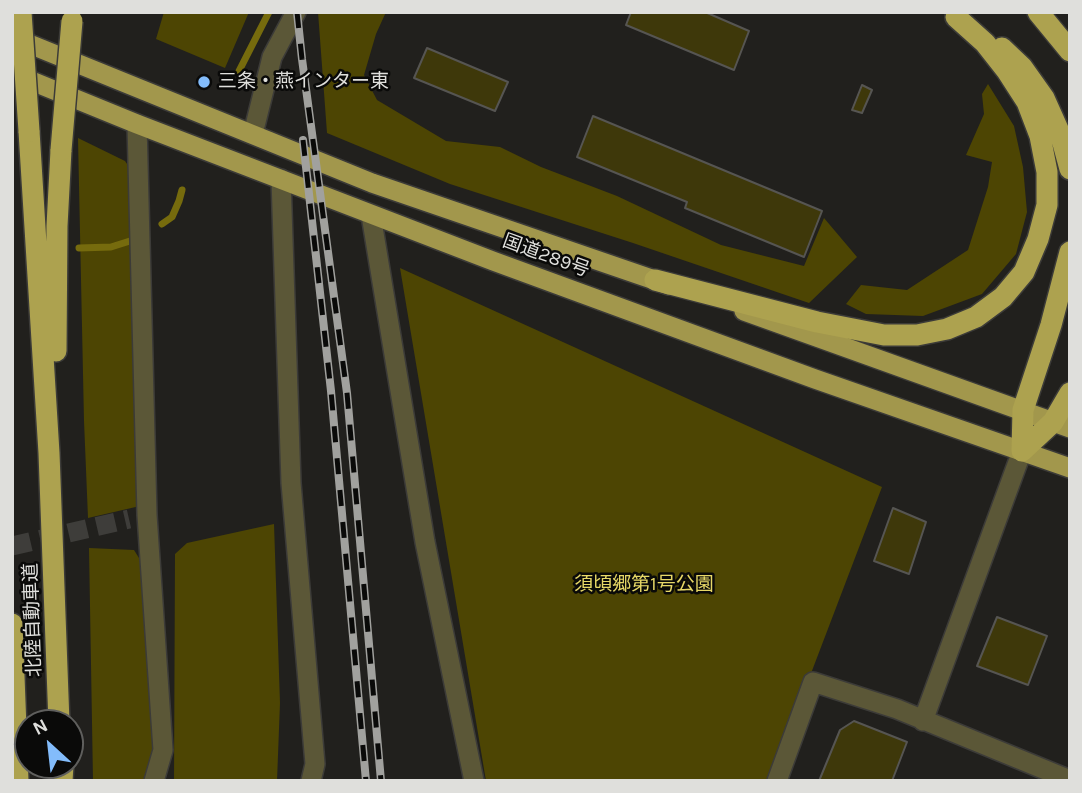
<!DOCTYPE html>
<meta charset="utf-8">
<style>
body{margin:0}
#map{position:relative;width:1082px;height:793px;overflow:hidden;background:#21201d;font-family:Karla,sans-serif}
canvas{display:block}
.frame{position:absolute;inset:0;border:14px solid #dfdfdc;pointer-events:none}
.north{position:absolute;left:14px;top:709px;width:70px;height:70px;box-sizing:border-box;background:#0a0a09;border:2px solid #5f5f5d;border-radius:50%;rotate:333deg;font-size:19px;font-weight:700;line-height:28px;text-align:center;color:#dfdfdc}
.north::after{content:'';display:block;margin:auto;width:24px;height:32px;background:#83bcfb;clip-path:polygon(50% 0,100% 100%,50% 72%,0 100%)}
</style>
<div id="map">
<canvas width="1082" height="793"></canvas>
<div class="frame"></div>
<div class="north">N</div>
</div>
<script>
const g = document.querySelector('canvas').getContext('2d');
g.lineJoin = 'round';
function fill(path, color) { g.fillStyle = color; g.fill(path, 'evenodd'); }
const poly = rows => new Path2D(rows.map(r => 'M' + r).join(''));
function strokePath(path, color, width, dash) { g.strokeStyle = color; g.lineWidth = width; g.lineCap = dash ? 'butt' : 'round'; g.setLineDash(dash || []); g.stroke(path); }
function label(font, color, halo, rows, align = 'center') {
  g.font = font + ' Karla,"Noto Sans JP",sans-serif'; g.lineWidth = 5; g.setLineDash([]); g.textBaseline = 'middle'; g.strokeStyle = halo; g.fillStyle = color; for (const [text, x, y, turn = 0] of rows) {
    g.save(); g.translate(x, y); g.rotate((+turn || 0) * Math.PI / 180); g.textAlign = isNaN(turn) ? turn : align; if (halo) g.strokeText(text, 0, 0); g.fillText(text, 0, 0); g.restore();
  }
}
const green = poly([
 [164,12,249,12,225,68,156,39],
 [318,12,386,12,376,34,364,75,377,100,446,141,500,147,541,167,617,196,721,245,804,266,824,218,857,257,809,303,633,243,450,184,327,133],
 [988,84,1014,126,1023,167,1027,212,1016,254,982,294,923,316,866,314,846,304,861,285,907,290,968,250,988,187,992,162,966,155,984,114,982,94],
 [78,138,125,161,134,174,129,230,140,506,88,518,84,421],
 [400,268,882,487,770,781,486,781],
 [274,524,280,703,277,781,174,781,175,554,187,543],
 [89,548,134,550,144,566,154,753,153,781,93,781]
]);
const stream = poly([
 [239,71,269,12],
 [162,224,172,217,179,201,182,190],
 [79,248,111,247,130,241]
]);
const building = poly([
 [631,12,705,12,749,31,734,70,626,25,631,12],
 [427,48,508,82,495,111,414,78,427,48],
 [862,85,872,90,862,113,852,110,862,85],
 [593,116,822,211,804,257,685,208,687,202,577,157,593,116],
 [893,508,926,522,909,574,874,561,893,508],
 [997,617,1047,636,1028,685,977,666,997,617],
 [854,721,907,742,892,781,819,781,840,730,854,721]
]);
const minorTunnel = poly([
 [12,546,129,519]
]);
const minor = poly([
 [137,124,147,515,163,750,154,781],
 [253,134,272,57,296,12],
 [281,179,291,483,315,764,311,781],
 [923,721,1022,451],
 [777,781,813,682,897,709,1070,780]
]);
const tertiary = poly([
 [371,215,425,542,474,781]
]);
const trunk = poly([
 [12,37,372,183,669,285],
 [12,73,137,124,493,261,815,379,1070,468],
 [744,311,1070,428]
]);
const motorway = poly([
 [1038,12,1070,51],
 [1002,48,1022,67,1044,98,1061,136,1070,169],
 [29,131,49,453,59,723],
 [655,280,817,322,884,335,917,335,947,329,976,317,1003,297,1024,272,1038,239,1047,205,1047,172,1040,136,1027,102,1007,71,985,43,956,17],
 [56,351,57,226,61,150],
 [1022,451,1023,410,1051,325,1070,252],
 [1022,451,1053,422,1070,393],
 [12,624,18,781],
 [62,781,63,765]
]);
const rail = poly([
 [297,12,302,59,347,393,381,781],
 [303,140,331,391,366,781]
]);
const motorwayBridge = poly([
 [21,12,29,131],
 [61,150,72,21]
]);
const markers = [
 [204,82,7,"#83bcfb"]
];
const poiNames = [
 ["三条・燕インター東",218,82]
];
const streetNames = [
 ["国道289号",546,256,20],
 ["北陸自動車道",33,620,-92]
];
const parkNames = [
 ["須頃郷第1号公園",644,585]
];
fill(green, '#4d4503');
strokePath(stream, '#766b0d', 7);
fill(building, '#3e380a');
strokePath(building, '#565552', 2);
strokePath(minorTunnel, '#3e3d3a', 19, [19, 10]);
strokePath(minor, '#3c3b38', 22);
strokePath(tertiary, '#3c3b38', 22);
strokePath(trunk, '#3c3b38', 22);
strokePath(motorway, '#3c3b38', 24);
strokePath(minor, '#5b5737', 19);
strokePath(tertiary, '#5b5737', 19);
strokePath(trunk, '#a2974c', 19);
strokePath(motorway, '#ada24f', 21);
strokePath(rail, '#a1a19e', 8);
strokePath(rail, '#0a0a09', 5, [16]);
strokePath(motorwayBridge, '#3c3b38', 24, []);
strokePath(motorwayBridge, '#ada24f', 21);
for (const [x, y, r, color] of markers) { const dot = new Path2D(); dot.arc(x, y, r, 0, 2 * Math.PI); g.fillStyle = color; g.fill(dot); strokePath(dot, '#0a0a09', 2.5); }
label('19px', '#dfdfdc', '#0a0a09', poiNames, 'left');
label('19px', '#dfdfdc', '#0a0a09', streetNames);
label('19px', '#e7d867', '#0a0a09', parkNames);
</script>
